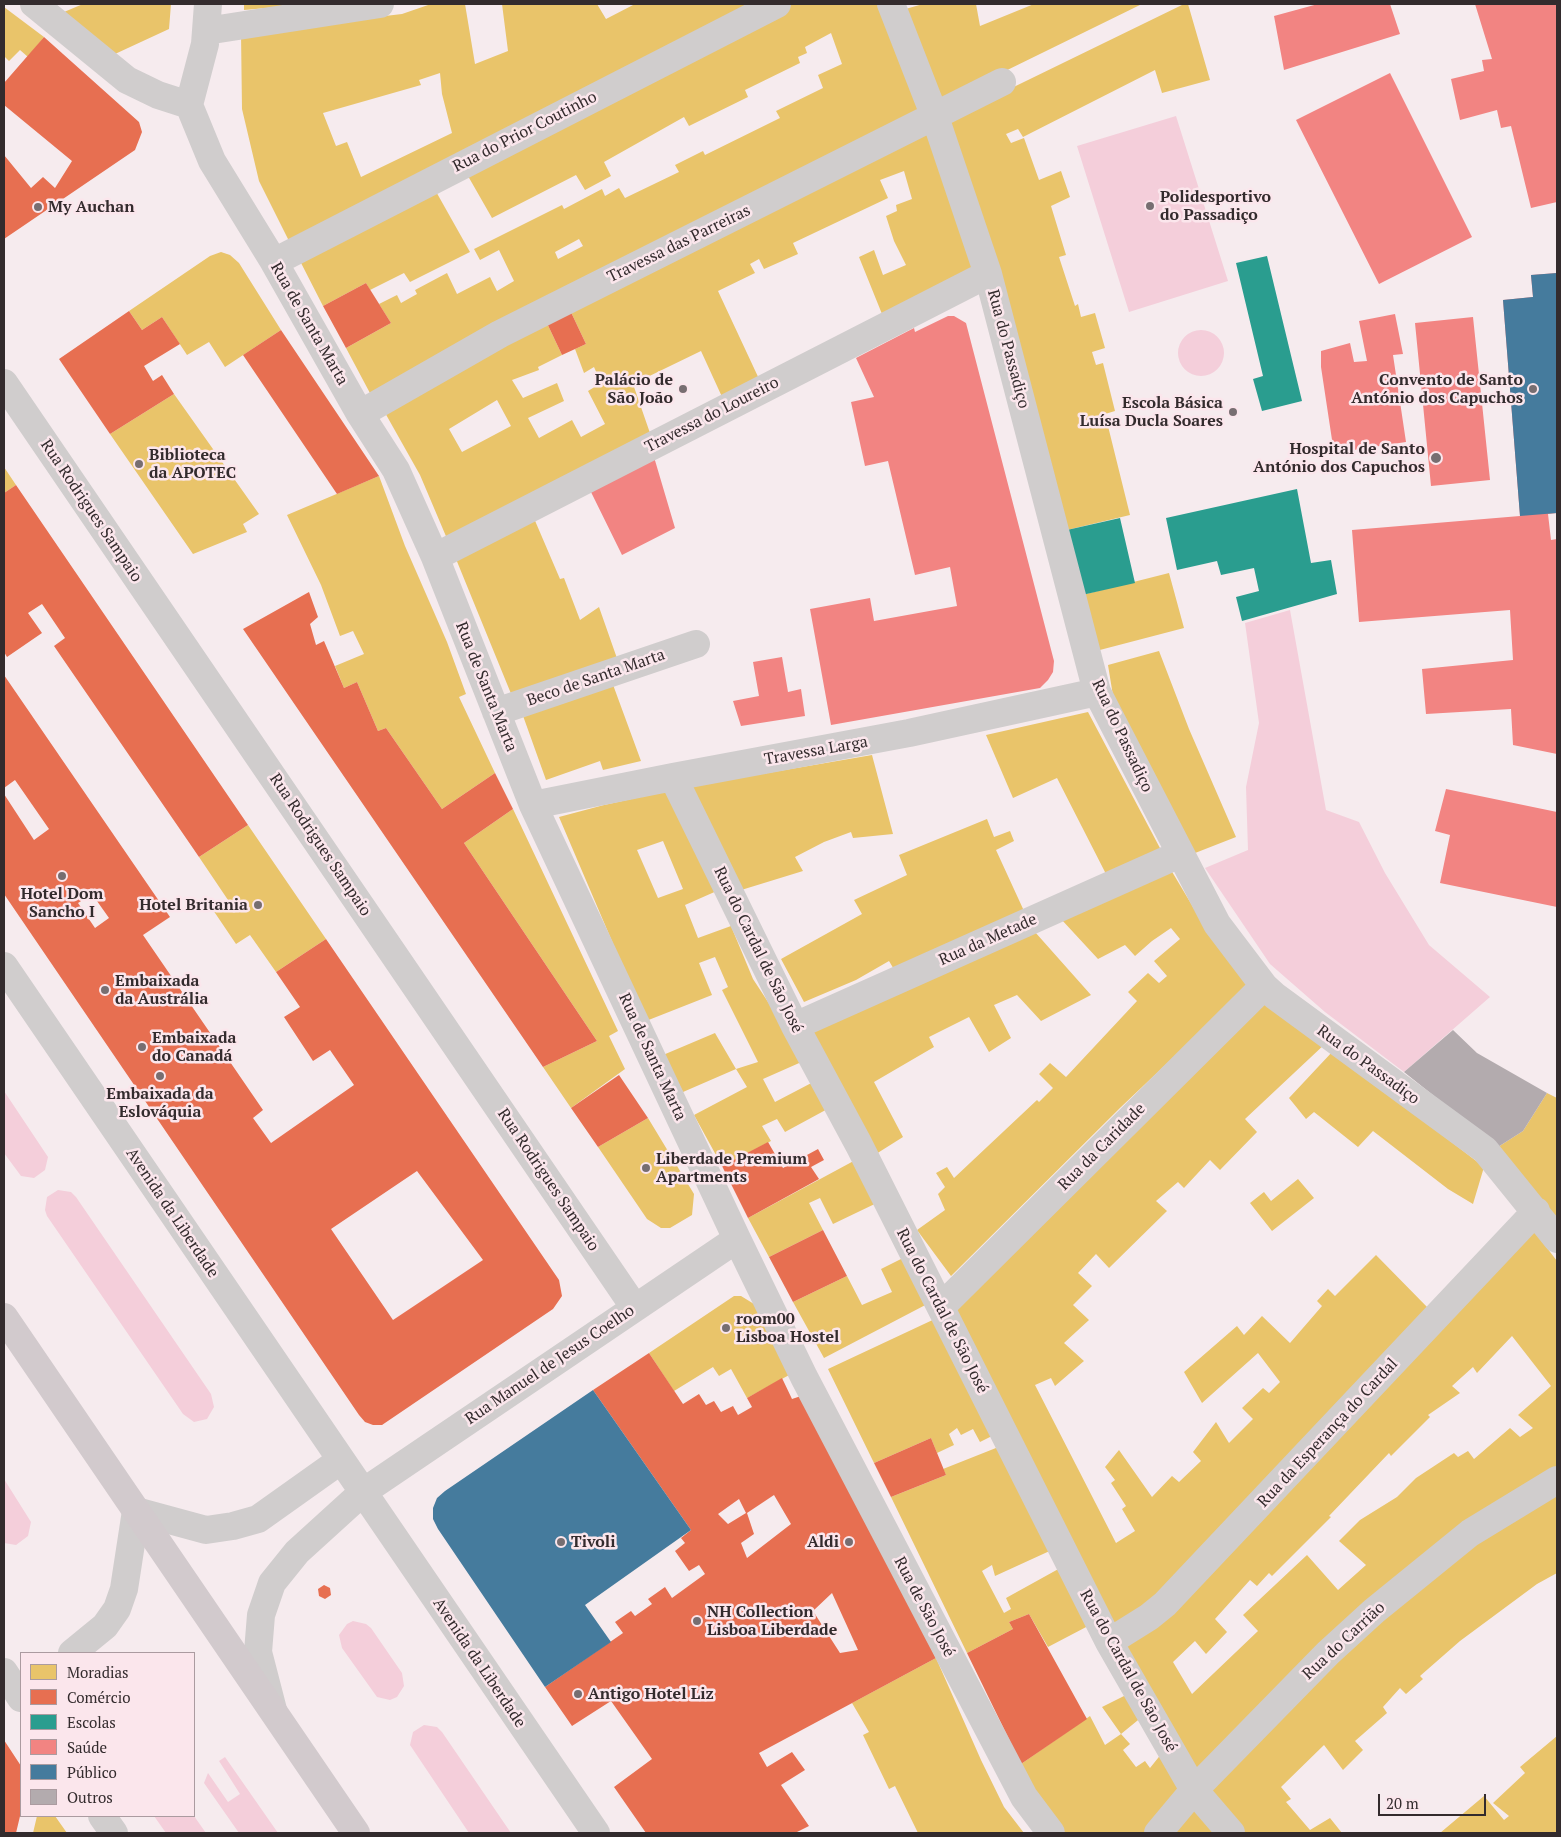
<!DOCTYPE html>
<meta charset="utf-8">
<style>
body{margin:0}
#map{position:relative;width:1561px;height:1837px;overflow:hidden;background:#f6ebee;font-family:"PT Serif",serif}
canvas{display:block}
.frame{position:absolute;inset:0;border:5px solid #332b2d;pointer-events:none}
.legend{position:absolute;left:20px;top:1652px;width:175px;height:165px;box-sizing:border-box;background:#fbe6ec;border:1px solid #ab9ba0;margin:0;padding:6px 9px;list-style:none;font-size:15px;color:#332b2d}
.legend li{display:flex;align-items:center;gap:10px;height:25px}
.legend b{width:25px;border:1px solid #ab9ba0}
.scale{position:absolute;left:1378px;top:1794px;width:108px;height:22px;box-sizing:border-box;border:2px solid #332b2d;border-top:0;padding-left:6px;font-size:15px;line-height:18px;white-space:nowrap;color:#332b2d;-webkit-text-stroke:4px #fbe6ec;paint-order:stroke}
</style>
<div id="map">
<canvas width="1561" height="1837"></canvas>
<div class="frame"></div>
<ul class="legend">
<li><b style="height:14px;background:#e9c46a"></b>Moradias</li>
<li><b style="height:14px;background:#e76f51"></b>Comércio</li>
<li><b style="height:14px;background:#2a9d8f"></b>Escolas</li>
<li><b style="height:14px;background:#f28482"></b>Saúde</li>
<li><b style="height:14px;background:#457b9d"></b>Público</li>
<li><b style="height:14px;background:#b3abae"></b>Outros</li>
</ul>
<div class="scale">20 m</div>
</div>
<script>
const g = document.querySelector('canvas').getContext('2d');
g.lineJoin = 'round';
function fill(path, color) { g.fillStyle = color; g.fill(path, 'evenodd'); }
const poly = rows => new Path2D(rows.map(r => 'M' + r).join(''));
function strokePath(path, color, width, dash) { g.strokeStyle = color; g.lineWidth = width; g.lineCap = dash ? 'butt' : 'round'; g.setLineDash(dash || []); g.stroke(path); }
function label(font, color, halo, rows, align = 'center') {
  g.font = font + ' "PT Serif",serif'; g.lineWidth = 5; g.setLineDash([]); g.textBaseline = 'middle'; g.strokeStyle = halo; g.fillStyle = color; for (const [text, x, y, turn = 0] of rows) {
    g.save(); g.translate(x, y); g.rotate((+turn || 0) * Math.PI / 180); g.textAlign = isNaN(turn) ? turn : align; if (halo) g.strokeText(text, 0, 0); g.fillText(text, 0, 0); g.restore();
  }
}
const green = poly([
 [1176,116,1228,281,1129,312,1077,146],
 '1178 353a23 23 0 1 1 46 0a23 23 0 1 1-46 0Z',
 [1290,610,1326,810,1359,822,1385,873,1429,945,1490,997,1404,1072,1325,1012,1270,964,1205,868,1248,850,1246,787,1259,723,1245,623],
 [4,1091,48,1157,45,1170,34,1178,21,1176,4,1153],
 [58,1190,71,1192,76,1197,211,1394,214,1407,207,1419,194,1422,183,1414,47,1216,45,1210,47,1197],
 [4,1479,31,1522,28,1536,16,1545,4,1543],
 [353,1621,366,1624,371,1628,402,1673,404,1686,397,1697,390,1700,377,1697,342,1648,339,1635,347,1624],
 [424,1725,437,1727,442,1732,511,1833,469,1833,410,1745,413,1732],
 [225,1757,278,1833,239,1833,204,1783,208,1773,228,1802,240,1794,219,1761],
 [154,1816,194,1816,206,1833,166,1833]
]);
const homes = poly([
 [83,4,171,4,169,29,115,54,64,12],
 [244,4,300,4,300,5,244,10],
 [431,4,465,4,475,64,508,51,502,4,597,4,606,19,635,4,764,4,290,243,259,181,242,109,241,33,402,14],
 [440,73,442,94,452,133,361,177,347,142,336,146,323,113,421,85,419,80],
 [787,4,880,4,921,111,371,395,346,348,391,323,379,304,397,295,401,303,417,294,415,290,447,273,457,294,490,277,497,291,514,281,499,250,480,260,474,249,562,205,564,209,602,189,605,196,619,188,625,198,679,172,675,165,703,151,705,155,780,118,776,111,823,88,818,75,842,64,831,33,805,47,807,53,798,57,800,63,745,90,748,97,689,126,684,117,604,162,611,176,585,190,576,175,492,218,464,169],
 [579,239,583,246,558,259,555,252],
 [923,4,976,4,980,26,1034,4,1142,4,942,102,902,10],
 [1184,4,1188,4,1210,80,1162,93,1155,70,1023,137,1018,129,1006,134,1011,143,1024,138,1039,180,1061,171,1070,197,1051,206,1066,255,1059,257,1075,306,1078,304,1081,317,1095,313,1105,348,1092,352,1096,365,1103,363,1115,411,1105,414,1130,515,1067,530,948,119],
 [4,7,44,37,28,57,20,50,9,61,4,56],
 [929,128,980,269,882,314,859,257,874,250,883,275,906,265,894,241,886,216,897,211,896,205,912,199,904,171,880,180,888,198,793,243,798,254,764,269,759,259,750,264,755,273,718,291,760,381,723,399,701,351,633,384,651,436,448,541,420,475,384,411,545,319,562,355,538,367,539,370,512,380,523,398,557,383,564,401,528,418,539,438,572,420,581,437,605,424,588,391,601,383,594,367,584,373,575,349,586,344,569,308],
 [497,400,511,426,462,452,449,429],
 [434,188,470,252,410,282,404,273,370,290,366,283,323,306,299,259],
 [221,252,230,255,239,263,281,330,225,367,209,342,187,355,162,317,142,330,129,311,210,256],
 [174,394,259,514,243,524,247,532,193,554,110,434],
 [4,467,16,485,4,493],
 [379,476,405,546,447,642,466,694,459,697,495,773,442,809,386,728,378,731,357,682,344,688,335,666,364,654,353,631,340,636,321,585,287,515],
 [533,516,560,579,564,578,580,620,599,607,619,664,514,701,456,559],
 [1169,573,1184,628,1096,651,1082,595],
 [1159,651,1189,729,1236,837,1190,855,1115,708,1108,665],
 [612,682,641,761,603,770,600,761,546,780,522,713],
 [1088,712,1161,850,1106,874,1057,778,1013,798,986,735],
 [872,755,893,834,853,838,851,832,824,842,795,857,803,871,738,891,686,787],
 [668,791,719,890,685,905,698,938,731,926,753,979,806,1060,763,1079,775,1102,819,1079,833,1106,785,1132,777,1119,762,1126,771,1141,722,1166,694,1115,747,1087,736,1069,758,1062,722,990,728,987,715,957,699,963,712,995,646,1021,559,817,604,805],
 [663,841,683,889,658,898,637,850],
 [513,809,618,1031,609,1036,625,1069,571,1108,543,1067,597,1041,464,843],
 [987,819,994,837,1010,831,1014,841,996,850,1024,911,895,971,889,961,856,980,804,1002,781,959,862,914,854,900,907,875,899,855],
 [248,825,326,939,276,972,250,935,236,944,213,910,228,900,199,857],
 [1171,870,1202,922,1253,982,1121,1107,951,1276,917,1230,945,1210,938,1194,945,1187,936,1173,947,1167,954,1178,1037,1100,1039,1102,1053,1088,1039,1074,1050,1063,1066,1077,1137,1001,1128,992,1148,973,1159,983,1167,976,1154,961,1180,939,1171,928,1152,941,1135,956,1125,945,1098,959,1061,919],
 [1035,932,1091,995,1041,1021,1017,995,994,1005,1011,1038,989,1052,969,1017,929,1037,934,1047,874,1082,903,1137,876,1154,811,1033],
 [1267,998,1326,1043,1245,1119,1257,1132,1220,1170,1210,1160,1184,1188,1178,1182,1156,1201,1167,1211,1109,1268,1096,1254,1078,1273,1092,1286,1073,1305,1089,1320,1064,1343,1084,1361,1055,1386,1051,1378,1035,1385,1116,1543,1135,1531,1122,1509,1126,1506,1111,1483,1115,1480,1105,1467,1119,1450,1152,1497,1172,1476,1179,1482,1201,1461,1193,1452,1216,1422,1229,1443,1253,1419,1242,1408,1263,1388,1269,1393,1280,1382,1258,1353,1202,1403,1184,1372,1237,1326,1244,1335,1262,1316,1290,1343,1322,1306,1317,1301,1328,1289,1335,1296,1376,1255,1429,1309,1204,1555,1112,1631,947,1310],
 [715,1033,736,1069,683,1092,663,1055],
 [1333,1051,1484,1167,1473,1204,1448,1189,1373,1131,1358,1147,1314,1112,1306,1119,1289,1098],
 [1547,1093,1557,1098,1557,1219,1498,1147,1523,1131],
 [648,1118,694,1194,692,1215,670,1228,661,1228,647,1219,598,1147],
 [861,1157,883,1200,833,1224,820,1198,809,1203,823,1230,769,1257,748,1218],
 [1298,1179,1314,1198,1272,1231,1250,1203,1264,1192,1271,1201],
 [1534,1231,1557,1261,1557,1470,1197,1770,1119,1644],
 [1512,1336,1551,1386,1518,1415,1533,1428,1520,1437,1510,1428,1474,1459,1468,1451,1458,1457,1454,1453,1416,1478,1397,1497,1360,1520,1339,1541,1366,1565,1338,1590,1307,1555,1243,1615,1258,1631,1192,1694,1173,1662,1195,1641,1206,1654,1227,1632,1215,1619,1250,1580,1257,1586,1269,1573,1272,1576,1331,1517,1329,1516,1389,1453,1391,1456,1430,1417,1428,1415,1460,1393,1452,1386,1473,1367,1477,1373],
 [909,1255,933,1301,824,1358,793,1302,847,1276,862,1305,892,1292,881,1269],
 [734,1296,741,1296,754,1304,791,1374,747,1398,731,1369,719,1376,713,1367,674,1391,649,1353],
 [939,1317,996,1434,980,1442,973,1429,961,1435,957,1428,949,1434,954,1445,937,1453,931,1438,874,1463,828,1369],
 [1001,1446,1054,1549,995,1576,992,1565,982,1571,1004,1613,1011,1609,1006,1598,1062,1567,1090,1625,1048,1647,1029,1614,1009,1622,1013,1629,967,1653,891,1497,946,1475,943,1469],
 [1557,1492,1557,1573,1537,1584,1460,1641,1420,1676,1423,1679,1406,1694,1400,1688,1383,1707,1387,1713,1355,1741,1363,1750,1343,1770,1324,1745,1281,1787,1291,1799,1286,1802,1310,1830,1330,1818,1342,1833,1245,1833,1208,1786,1306,1685,1489,1530],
 [936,1658,981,1760,1004,1807,1024,1833,918,1833,895,1786,889,1789,863,1735,869,1732,852,1703],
 [1130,1693,1143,1716,1121,1734,1102,1707],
 [1090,1716,1105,1745,1121,1734,1130,1744,1123,1750,1136,1767,1145,1761,1150,1768,1162,1753,1185,1787,1148,1833,1062,1833,1036,1799,1021,1764],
 [1557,1736,1557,1833,1440,1833,1484,1796,1504,1820,1509,1816,1493,1803,1525,1773,1520,1767],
 [1194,1806,1217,1833,1167,1833],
 [37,1816,55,1816,67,1833,33,1833]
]);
const shops = poly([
 [44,37,139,122,142,132,135,150,4,239,4,155,31,188,43,177,55,188,72,161,4,105,4,83],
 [366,283,391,323,346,348,323,306],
 [569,308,586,344,562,355,545,319],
 [129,311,142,330,162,317,180,344,144,366,153,381,162,375,174,394,110,434,59,359],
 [281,330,379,476,337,494,243,355],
 [16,485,248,825,199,857,54,646,65,638,42,604,28,613,42,633,7,657,4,652,4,493],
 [309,592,318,617,310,624,316,645,324,641,344,688,357,682,378,731,386,728,442,809,495,773,513,809,464,843,597,1041,543,1067,243,629],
 [4,675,170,917,143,935,263,1110,253,1118,271,1143,354,1085,330,1050,313,1061,284,1017,300,1007,276,972,326,939,559,1280,562,1296,553,1309,382,1425,373,1425,365,1422,359,1415,4,894,4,794,34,840,49,829,15,780,4,788],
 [92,894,109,918,95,928,78,903],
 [417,1171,483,1260,393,1320,331,1229],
 [619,1075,648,1118,598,1147,571,1108],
 [768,1142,783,1168,818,1149,824,1160,811,1167,819,1179,748,1218,722,1166],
 [823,1230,847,1276,793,1302,769,1257],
 [649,1353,683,1404,699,1394,706,1405,714,1401,721,1412,733,1406,738,1415,752,1407,747,1398,782,1378,792,1399,801,1396,936,1658,759,1753,767,1767,792,1752,805,1770,781,1785,809,1826,795,1833,646,1833,614,1787,652,1759,611,1701,572,1726,545,1687,623,1633,615,1622,631,1611,635,1616,652,1604,648,1599,665,1587,672,1598,705,1574,699,1565,689,1571,675,1551,685,1543,681,1538,691,1530,593,1390],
 [774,1495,791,1524,747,1558,741,1543,754,1534,747,1513],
 [739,1499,746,1513,728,1524,718,1514],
 [832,1593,858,1650,840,1653,813,1611],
 [931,1438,946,1475,891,1497,874,1463],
 [324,1585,330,1588,331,1595,325,1599,319,1596,318,1589],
 [1029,1614,1087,1719,1021,1764,967,1653,1013,1629,1009,1622],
 [4,1740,21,1766,21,1812,16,1833,4,1833]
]);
const schools = poly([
 [1267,256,1302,401,1262,411,1253,379,1263,376,1236,263],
 [1297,489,1311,563,1331,560,1337,594,1242,621,1236,597,1259,591,1254,568,1221,575,1217,561,1177,570,1166,518],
 [1120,518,1135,583,1082,595,1067,530]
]);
const health = poly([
 [1318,4,1390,4,1400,34,1284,70,1274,16],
 [1475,4,1557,4,1557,202,1531,208,1511,126,1501,128,1497,110,1460,120,1451,79,1484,71,1482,60,1492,59],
 [1390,73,1472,237,1379,284,1296,120],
 [1557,273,1557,513,1548,514,1551,540,1557,539,1557,754,1513,745,1511,709,1426,714,1422,669,1513,660,1510,610,1359,622,1352,530,1520,516,1503,300,1533,297,1531,275],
 [1395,314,1403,354,1393,355,1406,442,1334,453,1321,367,1321,351,1350,343,1354,362,1367,361,1359,321],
 [948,316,954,316,966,323,1054,661,1053,672,1048,680,1040,688,831,725,810,609,870,598,874,621,957,606,950,567,915,575,888,461,865,466,851,402,874,397,856,358,914,328,915,332],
 [1473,317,1490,480,1431,486,1415,323],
 [654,457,675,528,622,555,590,490],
 [782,657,788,692,801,689,805,716,741,726,733,701,759,696,753,662],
 [1446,789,1557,812,1557,907,1440,883,1450,835,1435,831]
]);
const public = poly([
 [1557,273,1557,513,1520,516,1503,300,1533,297,1531,275],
 [593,1390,691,1530,585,1605,611,1642,545,1687,438,1529,433,1519,433,1508,437,1498,445,1491]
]);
const building = poly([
 [1453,1030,1477,1053,1547,1093,1523,1131,1498,1147,1404,1072]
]);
const minor = poly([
 [34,4,127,80,158,95,189,105],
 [208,4,205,44,189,105,212,161,274,262,360,414,396,470,435,557,533,805,737,1239,804,1377,1024,1797,1051,1833],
 [891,4,935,117,988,274,1097,692,1217,924,1264,986,1275,996,1485,1150,1557,1239],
 [206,31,380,4],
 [274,262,777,4],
 [4,383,635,1308],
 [360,414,500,334,1002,82],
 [435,557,988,274],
 [496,712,696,644],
 [673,777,795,1026,859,1145,1109,1642,1194,1790,1231,1833],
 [533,805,673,777,909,733,1097,692],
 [4,966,596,1833],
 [795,1026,1180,854],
 [941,1307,1264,986],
 [1109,1642,1149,1617,1165,1604,1536,1211],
 [72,1653,105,1626,117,1609,124,1589,136,1511,206,1530,233,1526,258,1519,341,1460],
 [4,1672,21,1698],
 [273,1710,258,1652,261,1615,272,1583,297,1552,363,1492,737,1239],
 [102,1816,114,1833],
 [1158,1833,1194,1790,1328,1653,1374,1611,1470,1533,1557,1480]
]);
const major = poly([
 [4,1317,356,1833]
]);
const markers = [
 [1150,206,5,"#776e71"],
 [38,207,5,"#776e71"],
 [683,389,5,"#776e71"],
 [1533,389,5,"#776e71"],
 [1233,412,5,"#776e71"],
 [1436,458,6,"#776e71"],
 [139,464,5,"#776e71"],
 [62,876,5,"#776e71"],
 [258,905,5,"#776e71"],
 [105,990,5,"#776e71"],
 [142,1047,5,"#776e71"],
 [160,1076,5,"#776e71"],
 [646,1168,5,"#776e71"],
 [726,1328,5,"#776e71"],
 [561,1542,5,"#776e71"],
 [849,1542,5,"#776e71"],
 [697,1621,5,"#776e71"],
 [578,1694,5,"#776e71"]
];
const streetNames = [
 ["Rua do Prior Coutinho",525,132,-27],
 ["Travessa das Parreiras",679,244,-26],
 ["Rua de Santa Marta",309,324,60],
 ["Rua do Passadiço",1008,349,75],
 ["Travessa do Loureiro",712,415,-27],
 ["Rua Rodrigues Sampaio",91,511,56],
 ["Beco de Santa Marta",596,678,-19],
 ["Rua de Santa Marta",486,687,68],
 ["Rua do Passadiço",1122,736,65],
 ["Travessa Larga",816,751,-10],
 ["Rua Rodrigues Sampaio",320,845,56],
 ["Rua da Metade",988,940,-24],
 ["Rua do Cardal de São José",758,950,64],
 ["Rua de Santa Marta",652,1057,65],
 ["Rua do Passadiço",1368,1065,36],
 ["Rua da Caridade",1102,1147,-45],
 ["Rua Rodrigues Sampaio",548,1180,56],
 ["Avenida da Liberdade",172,1213,56],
 ["Rua do Cardal de São José",942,1311,63],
 ["Rua Manuel de Jesus Coelho",550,1365,-34],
 ["Rua da Esperança do Cardal",1328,1433,-47],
 ["Rua de São José",924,1607,62],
 ["Rua do Carrião",1344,1641,-43],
 ["Avenida da Liberdade",479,1663,56],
 ["Rua do Cardal de São José",1128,1671,61]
];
const poiNames = [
 ["Polidesportivo",1160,197],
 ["do Passadiço",1160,215],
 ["My Auchan",48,207],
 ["Palácio de",673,380,"right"],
 ["São João",673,398,"right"],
 ["Convento de Santo",1523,380,"right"],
 ["António dos Capuchos",1523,398,"right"],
 ["Escola Básica",1223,403,"right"],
 ["Luísa Ducla Soares",1223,421,"right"],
 ["Hospital de Santo",1425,449,"right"],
 ["António dos Capuchos",1425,467,"right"],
 ["Biblioteca",149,455],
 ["da APOTEC",149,473],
 ["Hotel Dom",62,894,"center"],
 ["Sancho I",62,912,"center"],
 ["Hotel Britania",248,905,"right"],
 ["Embaixada",115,981],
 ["da Austrália",115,999],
 ["Embaixada",152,1038],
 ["do Canadá",152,1056],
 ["Embaixada da",160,1094,"center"],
 ["Eslováquia",160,1112,"center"],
 ["Liberdade Premium",656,1159],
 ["Apartments",656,1177],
 ["room00",736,1319],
 ["Lisboa Hostel",736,1337],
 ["Tivoli",571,1542],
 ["Aldi",839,1542,"right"],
 ["NH Collection",707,1612],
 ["Lisboa Liberdade",707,1630],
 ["Antigo Hotel Liz",588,1694]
];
fill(green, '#f4ceda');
fill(homes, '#e9c46a');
fill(shops, '#e76f51');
fill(schools, '#2a9d8f');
fill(health, '#f28482');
fill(public, '#457b9d');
fill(building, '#b3abae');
strokePath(minor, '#d0cdcd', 28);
strokePath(major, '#d2cacd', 28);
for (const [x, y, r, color] of markers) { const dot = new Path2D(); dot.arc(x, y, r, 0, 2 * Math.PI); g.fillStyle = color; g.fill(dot); strokePath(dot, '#fbe6ec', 2); }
label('16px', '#332b2d', '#fbe6ec', streetNames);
label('bold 16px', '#332b2d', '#fbe6ec', poiNames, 'left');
</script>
